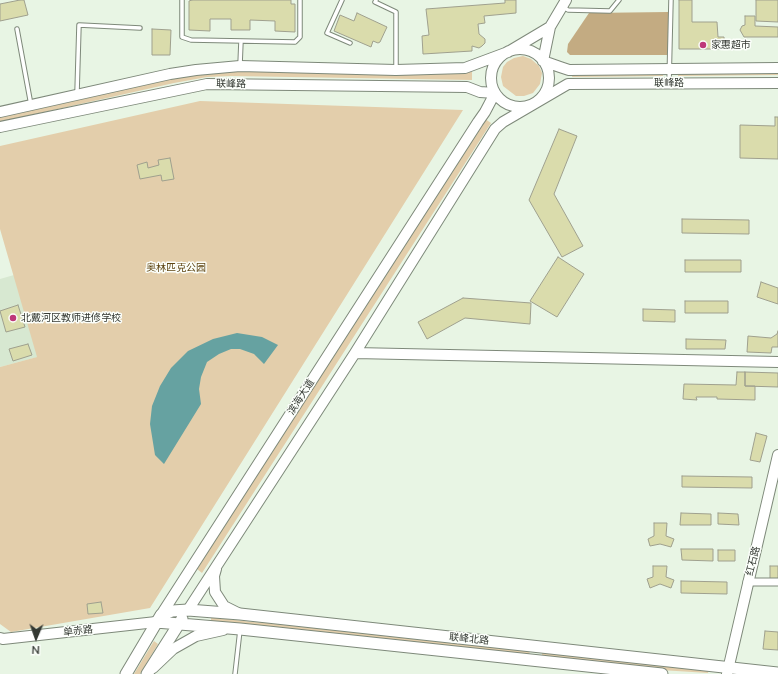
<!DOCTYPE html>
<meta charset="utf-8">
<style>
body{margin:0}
#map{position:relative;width:778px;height:674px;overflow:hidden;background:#e8f5e4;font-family:Mulish,sans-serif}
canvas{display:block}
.north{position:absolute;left:16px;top:618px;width:40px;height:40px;-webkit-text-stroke:3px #fcfffb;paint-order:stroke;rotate:182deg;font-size:11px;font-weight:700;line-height:16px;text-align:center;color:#343933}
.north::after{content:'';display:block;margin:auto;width:14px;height:18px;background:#343933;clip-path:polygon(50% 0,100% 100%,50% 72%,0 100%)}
</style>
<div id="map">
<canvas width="778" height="674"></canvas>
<div class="north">N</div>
</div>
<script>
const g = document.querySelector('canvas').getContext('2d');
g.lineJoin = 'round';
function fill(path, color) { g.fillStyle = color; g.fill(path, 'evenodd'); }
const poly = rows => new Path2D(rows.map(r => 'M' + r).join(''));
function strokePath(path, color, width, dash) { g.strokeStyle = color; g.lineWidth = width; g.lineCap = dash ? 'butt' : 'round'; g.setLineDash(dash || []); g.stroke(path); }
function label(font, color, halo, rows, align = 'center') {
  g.font = font + ' Mulish,"Noto Sans SC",sans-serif'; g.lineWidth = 3; g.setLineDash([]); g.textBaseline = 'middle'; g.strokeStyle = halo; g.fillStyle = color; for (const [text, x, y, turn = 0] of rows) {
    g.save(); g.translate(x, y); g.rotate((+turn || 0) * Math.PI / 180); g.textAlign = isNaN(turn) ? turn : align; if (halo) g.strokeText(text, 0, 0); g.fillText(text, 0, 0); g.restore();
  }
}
const built = poly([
 [14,275,38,357,0,367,0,279]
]);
const green = poly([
 [523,56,531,59,539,66,542,73,540,84,533,93,524,96,516,96,503,86,501,77,503,67,507,62,514,58],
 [228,71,389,74,472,72,472,80,231,76,207,77,174,83,0,122,0,116,173,77],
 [663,72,663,76,572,77,573,73],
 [678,72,778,72,778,75,678,76],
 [200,101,463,110,150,608,11,632,0,624,0,367,37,357,0,229,0,146],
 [485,119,491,123,202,573,197,569],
 [211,617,252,622,299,625,530,650,529,656,211,621],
 [154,641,158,644,140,674,134,674],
 [542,651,709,669,708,673,645,669,542,657]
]);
const forest = poly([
 [668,12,668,55,570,55,567,52,568,44,589,13]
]);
const water = poly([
 [237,333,262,337,278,345,264,364,254,354,240,349,231,349,219,354,207,362,201,377,199,389,201,404,164,464,155,455,150,424,152,406,160,386,171,368,188,351,213,339]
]);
const building = poly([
 [20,0,24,0,28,15,0,21,0,4,20,0],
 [192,0,291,0,291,4,295,4,295,32,275,31,275,21,250,20,250,30,231,30,231,19,210,19,210,31,189,30,189,1,192,0],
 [505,0,516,0,516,13,484,16,485,23,478,24,479,34,485,39,485,43,482,46,479,48,472,46,472,51,423,54,422,36,429,35,426,9,505,3,505,0],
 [679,0,692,0,692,22,717,22,718,37,724,37,725,49,679,49,679,0],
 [756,0,778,0,778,22,756,21,756,0],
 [357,13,387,27,380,42,378,43,373,41,371,47,334,31,340,15,354,21,357,13],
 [745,16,755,16,755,26,778,27,778,37,744,37,740,30,742,26,745,25,745,16],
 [152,29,171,30,170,55,152,55,152,29],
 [775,117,778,117,778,159,740,158,740,125,775,126,775,117],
 [559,129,577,136,554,194,583,246,562,257,529,200,559,129],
 [170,158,174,179,162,181,161,175,140,179,137,165,147,162,148,168,159,165,158,160,170,158],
 [682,219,749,220,749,234,682,233,682,219],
 [558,257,584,274,557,317,530,301,558,257],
 [685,260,741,260,741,272,685,272,685,260],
 [761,282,778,288,778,304,757,297,761,282],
 [463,298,531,303,530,324,465,318,427,339,418,322,463,298],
 [685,301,728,301,728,313,685,313,685,301],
 [18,305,25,327,6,332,0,311,18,305],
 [643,309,675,310,675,322,643,321,643,309],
 [778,331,778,347,772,347,771,353,747,352,748,336,771,338,777,334,778,331],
 [686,339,726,340,725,349,686,349,686,339],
 [28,344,32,355,13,361,9,349,28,344],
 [737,372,745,372,745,386,755,386,755,400,717,399,717,397,696,397,697,400,683,399,684,384,736,385,737,372],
 [745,372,778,373,778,387,745,386,745,372],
 [756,433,767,436,760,462,750,460,756,433],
 [682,476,752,477,752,488,682,487,682,476],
 [681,513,711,514,711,525,680,525,681,513],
 [718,513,738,514,739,525,718,524,718,513],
 [654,523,667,523,666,536,674,539,671,547,660,544,650,546,648,539,654,536,654,523],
 [681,549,713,549,713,561,682,560,681,549],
 [718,550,735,550,735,561,718,561,718,550],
 [653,566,667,566,666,577,674,580,671,588,660,584,650,588,647,579,653,577,653,566],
 [770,566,778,566,778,579,770,579,770,566],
 [681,581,727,582,727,594,681,593,681,581],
 [101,602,103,613,88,614,87,604,101,602],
 [765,631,778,632,778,650,763,649,765,631]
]);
const lane = poly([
 [182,0,182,37,191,40,295,42,300,37,300,0],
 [342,0,327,33,350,43],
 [376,0,375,2,396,12,396,68],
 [563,7,568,10,610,11,619,0],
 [17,29,31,105],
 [240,65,241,41],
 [669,83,671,0],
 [77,93,79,25,140,28],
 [235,674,240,630]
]);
const street = poly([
 [747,582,778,582]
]);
const secondary = poly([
 [566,0,550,27,543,61,560,67,569,70,778,68],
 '491 78a29 29 0 1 1 58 0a29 29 0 1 1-58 0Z',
 [0,112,170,74,196,70,240,66,396,70,465,68,508,52,550,27],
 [0,127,207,84,467,87,480,92,495,93,485,112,478,122,161,615],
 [355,353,778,362],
 [216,569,214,576,215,592,224,606,238,613],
 [188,610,355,353,495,129,503,122,568,84,778,83],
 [0,638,3,639,156,622],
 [153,668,173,649,196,636,223,630],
 [727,674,778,455]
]);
const primary = poly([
 [156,622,240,629,662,674],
 [126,674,161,615,172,611,188,610,240,614,778,673],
 [147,674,182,619]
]);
const markers = [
 [703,45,4,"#be3879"],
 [13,318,4,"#be3879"]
];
const poiNames = [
 ["家惠超市",711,45],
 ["北戴河区教师进修学校",21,318]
];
const streetNames = [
 ["联峰路",669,83],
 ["联峰路",231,84,1],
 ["滨海大道",301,397,-57],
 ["红石路",753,561,-76],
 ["单赤路",78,631,-6],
 ["联峰北路",469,639,6]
];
const parkNames = [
 ["奥林匹克公园",176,268]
];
fill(built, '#d7e8d1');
fill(green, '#e3ceab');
fill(forest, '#c3ab82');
fill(water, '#66a2a1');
fill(building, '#dadcac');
strokePath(building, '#9fa08e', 1);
strokePath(lane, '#7e897a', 5.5);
strokePath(street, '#7e897a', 9);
strokePath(secondary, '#7e897a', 12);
strokePath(primary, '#7e897a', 13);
strokePath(lane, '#fff', 3.5);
strokePath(street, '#fff', 7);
strokePath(secondary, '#fff', 10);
strokePath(primary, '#fff', 11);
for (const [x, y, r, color] of markers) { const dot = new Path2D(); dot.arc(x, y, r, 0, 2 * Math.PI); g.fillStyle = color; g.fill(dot); strokePath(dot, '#fcfffb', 1.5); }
label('10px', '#343933', '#fcfffb', poiNames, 'left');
label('10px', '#343933', '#fcfffb', streetNames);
label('10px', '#5e4512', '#fcfffb', parkNames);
</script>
